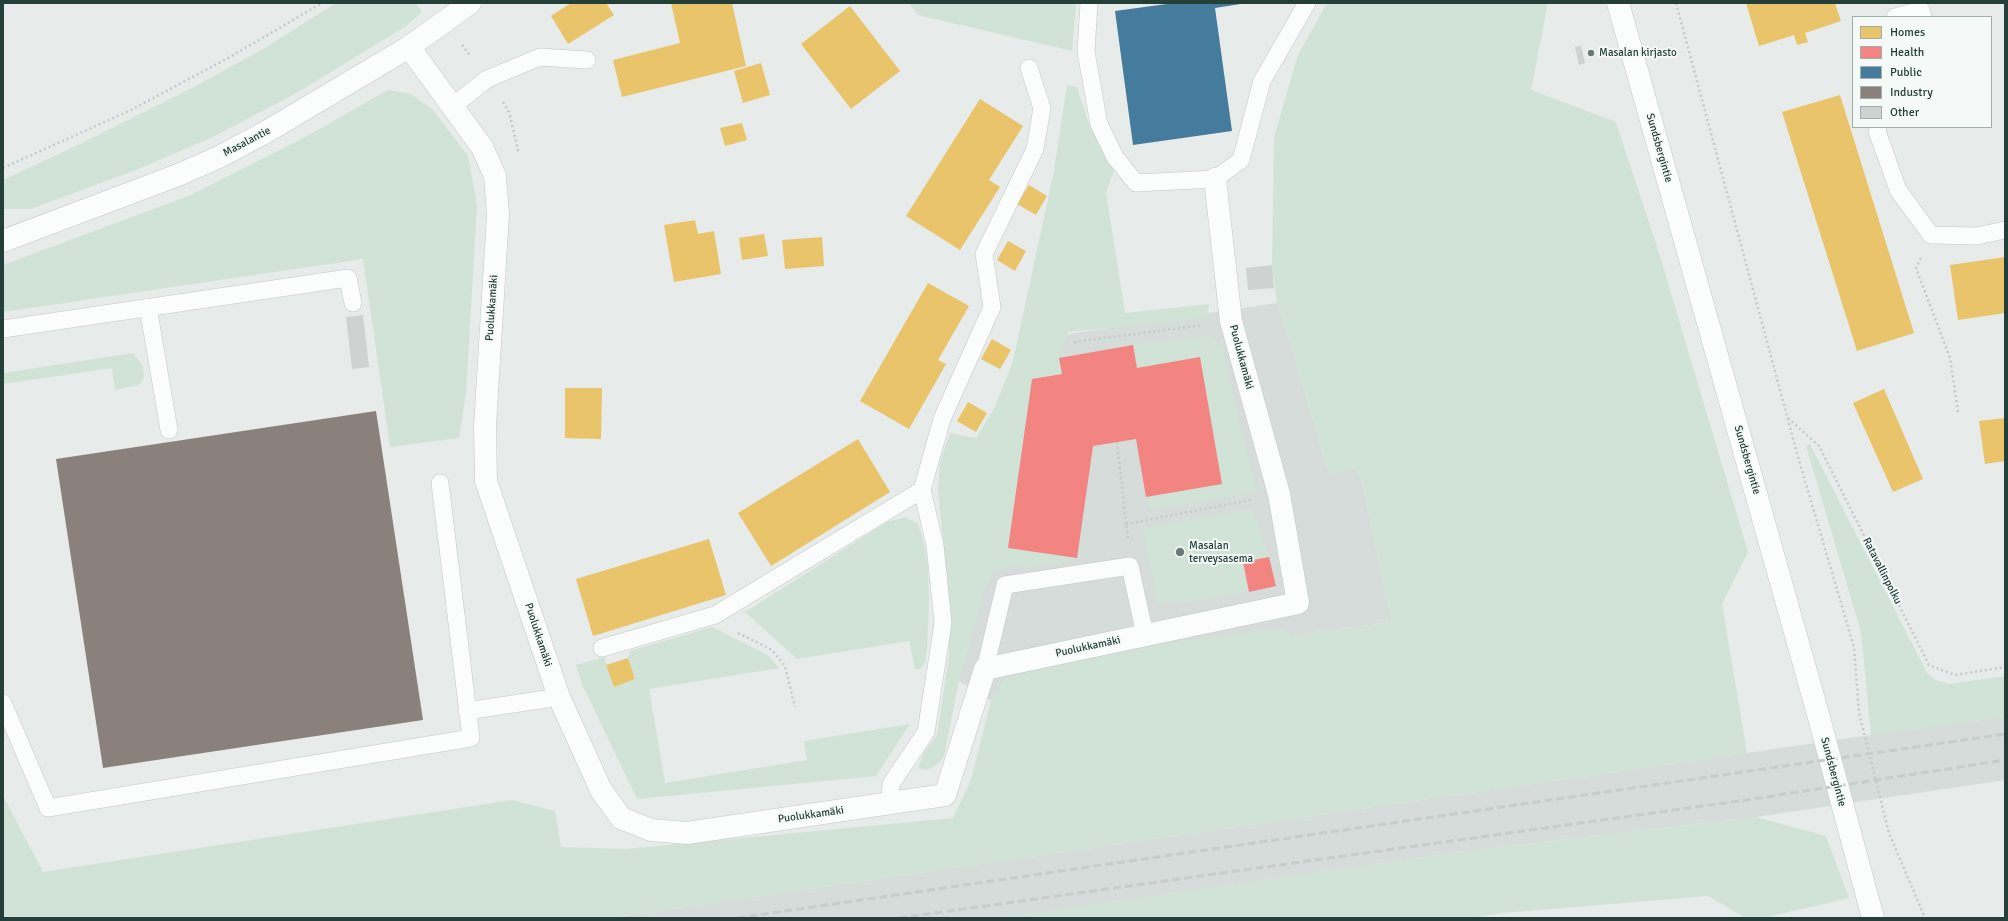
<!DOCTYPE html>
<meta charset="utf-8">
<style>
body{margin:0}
#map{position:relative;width:2008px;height:921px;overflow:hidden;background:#e7ebe9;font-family:Signika,sans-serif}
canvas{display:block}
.frame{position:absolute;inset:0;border:4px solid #243e38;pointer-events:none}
.legend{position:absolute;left:1852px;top:16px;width:140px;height:112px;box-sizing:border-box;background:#f5faf8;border:1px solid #a1afab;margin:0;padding:5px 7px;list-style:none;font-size:12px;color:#243e38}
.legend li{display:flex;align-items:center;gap:8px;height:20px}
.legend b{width:20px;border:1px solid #a1afab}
</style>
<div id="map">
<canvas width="2008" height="921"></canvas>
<div class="frame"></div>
<ul class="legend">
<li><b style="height:11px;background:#e9c46a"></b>Homes</li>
<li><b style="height:11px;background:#f28482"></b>Health</li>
<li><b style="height:11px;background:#457b9d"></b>Public</li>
<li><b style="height:11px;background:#8a817c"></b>Industry</li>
<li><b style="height:11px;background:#ced2d1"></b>Other</li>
</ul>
</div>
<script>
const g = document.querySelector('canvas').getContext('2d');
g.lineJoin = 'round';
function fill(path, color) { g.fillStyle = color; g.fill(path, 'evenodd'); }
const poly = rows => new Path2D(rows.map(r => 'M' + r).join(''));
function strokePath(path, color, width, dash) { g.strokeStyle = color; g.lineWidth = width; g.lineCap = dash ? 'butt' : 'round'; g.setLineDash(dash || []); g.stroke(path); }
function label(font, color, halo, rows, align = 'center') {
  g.font = font + ' Signika,sans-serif'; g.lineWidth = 4; g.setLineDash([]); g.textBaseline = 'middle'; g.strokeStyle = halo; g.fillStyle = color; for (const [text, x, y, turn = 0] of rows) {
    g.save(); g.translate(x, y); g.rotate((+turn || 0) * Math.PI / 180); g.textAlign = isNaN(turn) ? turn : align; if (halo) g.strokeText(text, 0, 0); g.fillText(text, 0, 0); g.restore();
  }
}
const built = poly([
 [1277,303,1290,341,1329,474,1355,468,1362,482,1392,622,1293,635,1012,713,959,681,1022,341],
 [2005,717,2005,780,1756,817,1467,851,999,918,609,918,1919,728]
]);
const green = poly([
 [336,3,416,3,422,12,406,26,300,91,215,136,136,170,31,209,3,209,3,180,74,147,190,89,263,49],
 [909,3,1076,3,1072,51,918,15],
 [1327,3,1548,3,1531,90,1616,122,1659,253,1748,552,1722,604,1747,753,609,918,3,918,3,796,43,872,512,800,555,811,561,847,626,849,953,818,971,780,991,700,1005,679,1034,670,1168,643,1282,628,1293,635,1392,622,1362,482,1355,468,1329,474,1290,341,1277,303,1272,265,1274,137,1298,55],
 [1067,85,1077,87,1089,124,1114,171,1106,193,1125,313,1209,304,1208,318,1068,332,1059,358,1062,374,1033,379,1008,547,1077,558,1059,564,1028,568,1012,565,993,572,985,589,959,681,944,756,937,765,926,770,918,768,924,752,937,735,949,656,949,606,938,490,940,462,950,433,976,438,994,409,1013,361,1053,176],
 [388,90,411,94,433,110,468,156,477,205,466,393,459,438,390,447,363,259,3,312,3,265,191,195,309,135],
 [1211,335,1223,351,1257,492,1150,510,1146,497,1221,484,1137,368,1133,345],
 [133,353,143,366,144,378,139,385,115,390,112,368,3,384,3,373],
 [1810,444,1927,673,1936,680,1949,684,2005,676,2005,717,1871,735,1861,632,1806,446],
 [1253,509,1269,557,1243,563,1249,592,1193,601,1157,603,1143,528],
 [906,517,918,524,923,539,928,566,929,600,927,651,925,663,920,669,915,669,909,641,797,659,745,612,887,522],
 [712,627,768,655,779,668,649,689,665,783,807,760,804,741,910,724,876,776,637,799,582,684,576,665,604,657,614,686,635,679,628,658,630,651],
 [1756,817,1826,836,1849,898,1763,918,1745,918,1708,896,1502,913,1472,918,997,918,1467,851]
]);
const homes = poly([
 [571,3,606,3,614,15,568,44,551,16],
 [671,3,732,3,746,66,622,97,613,60,680,43],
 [1746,3,1835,3,1841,21,1805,33,1808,42,1797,45,1794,35,1759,46],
 [850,6,900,71,851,109,801,44],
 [761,63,770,95,743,103,734,71],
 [1840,95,1914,333,1857,351,1782,112],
 [980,99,1023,126,989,180,1000,187,960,250,906,216],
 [742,123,747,140,725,146,720,128],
 [1029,185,1047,196,1036,215,1017,204],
 [695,220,698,234,714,231,721,274,674,282,664,225],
 [764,234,768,256,742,260,739,238],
 [822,237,824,266,785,269,782,240],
 [1008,241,1026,251,1015,271,997,260],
 [2005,257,2005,313,1958,320,1950,265],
 [928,283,969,306,938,360,946,364,909,429,860,401],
 [992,339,1011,350,1000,369,981,359],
 [565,388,602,388,601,439,565,438],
 [1884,389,1923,479,1893,492,1853,403],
 [968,402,987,413,976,432,957,421],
 [2005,418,2005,461,1985,464,1979,421],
 [858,439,890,492,771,566,738,513],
 [709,539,726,595,593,636,576,579],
 [628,658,635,679,614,687,606,665]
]);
const health = poly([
 [1133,345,1137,368,1200,357,1222,484,1146,497,1136,439,1093,446,1077,558,1008,548,1032,379,1062,374,1059,358],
 [1269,557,1276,586,1249,592,1243,562]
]);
const public = poly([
 [1174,3,1247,3,1215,8,1232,131,1133,145,1115,11]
]);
const industry = poly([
 [376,411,423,720,103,768,56,459]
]);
const building = poly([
 [1581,46,1585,63,1579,65,1575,47],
 [1272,265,1274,288,1248,290,1246,268],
 [363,315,369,367,352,369,346,317]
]);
const path = poly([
 [1676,3,1798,457,1854,647,1859,713,1889,833,1925,918],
 [462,45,471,57],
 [503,102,509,112,519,154],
 [3,168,131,110,230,57,322,3],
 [1921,258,1916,268,1950,358,1958,412],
 [1074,342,1203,325],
 [1788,418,1819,446,1929,665,1955,675,2005,667],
 [1117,442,1128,540],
 [1126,524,1251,500],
 [738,633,772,650,785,666,795,707]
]);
const lane = poly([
 [1089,3,1086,52,1099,124,1115,157,1136,183,1215,179,1241,160,1262,81,1307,3],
 [1895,17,1921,10,1923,17],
 [453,106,487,79,540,57,587,60],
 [1878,127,1877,131,1898,190,1931,235,1977,236,2005,230],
 [148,307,169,430],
 [3,329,348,278,353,303],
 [602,648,715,615,922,490,942,419,992,307,984,254,1035,149,1042,108,1029,68],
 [985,669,1005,585,1130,566,1145,635],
 [3,703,48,808,471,738,440,483],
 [467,711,559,697],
 [890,803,891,784,926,732,943,623,935,545,922,490]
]);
const street = poly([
 [409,47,482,147,495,176,498,214,485,426,486,481,559,697,601,790,621,818,651,830,687,833,945,795,985,669,1298,603,1279,494,1231,321,1215,179]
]);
const secondary = poly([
 [1618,3,1818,714,1873,918],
 [3,241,178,175,219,157,266,132,409,47,470,3]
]);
const rail = poly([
 [737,918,2005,734],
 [899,918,1753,799,2005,760]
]);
const markers = [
 [1591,53,4,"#687b76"],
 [1180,552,5,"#687b76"]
];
const poiNames = [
 ["Masalan kirjasto",1599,53],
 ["Masalan",1189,546],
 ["terveysasema",1189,559]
];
const streetNames = [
 ["Masalantie",247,142,-28],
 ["Sundsbergintie",1659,148,74],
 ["Puolukkamäki",492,308,-86],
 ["Puolukkamäki",1241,357,75],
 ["Sundsbergintie",1747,460,74],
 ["Ratavallinpolku",1882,571,63],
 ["Puolukkamäki",538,635,72],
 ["Puolukkamäki",1088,647,-12],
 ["Sundsbergintie",1833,772,75],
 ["Puolukkamäki",811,815,-8]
];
fill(built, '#d5dcd9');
fill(green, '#d1e3d7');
fill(homes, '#e9c46a');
fill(health, '#f28482');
fill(public, '#457b9d');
fill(industry, '#8a817c');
fill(building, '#ced2d1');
strokePath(lane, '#c4c8c6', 18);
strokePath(street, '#c4c8c6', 23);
strokePath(secondary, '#c2c9c6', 23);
strokePath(path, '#c2cbc8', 2.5, [2, 3]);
strokePath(lane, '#fbfcfc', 17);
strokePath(street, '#fbfcfc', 22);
strokePath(secondary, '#fbfcfc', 22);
strokePath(rail, '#c8ccca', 3, [8, 4]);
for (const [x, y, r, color] of markers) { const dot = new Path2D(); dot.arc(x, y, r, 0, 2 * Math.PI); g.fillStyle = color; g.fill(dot); strokePath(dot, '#f5faf8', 1.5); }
label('11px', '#243e38', '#f5faf8', poiNames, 'left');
label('11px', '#243e38', '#f5faf8', streetNames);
</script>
